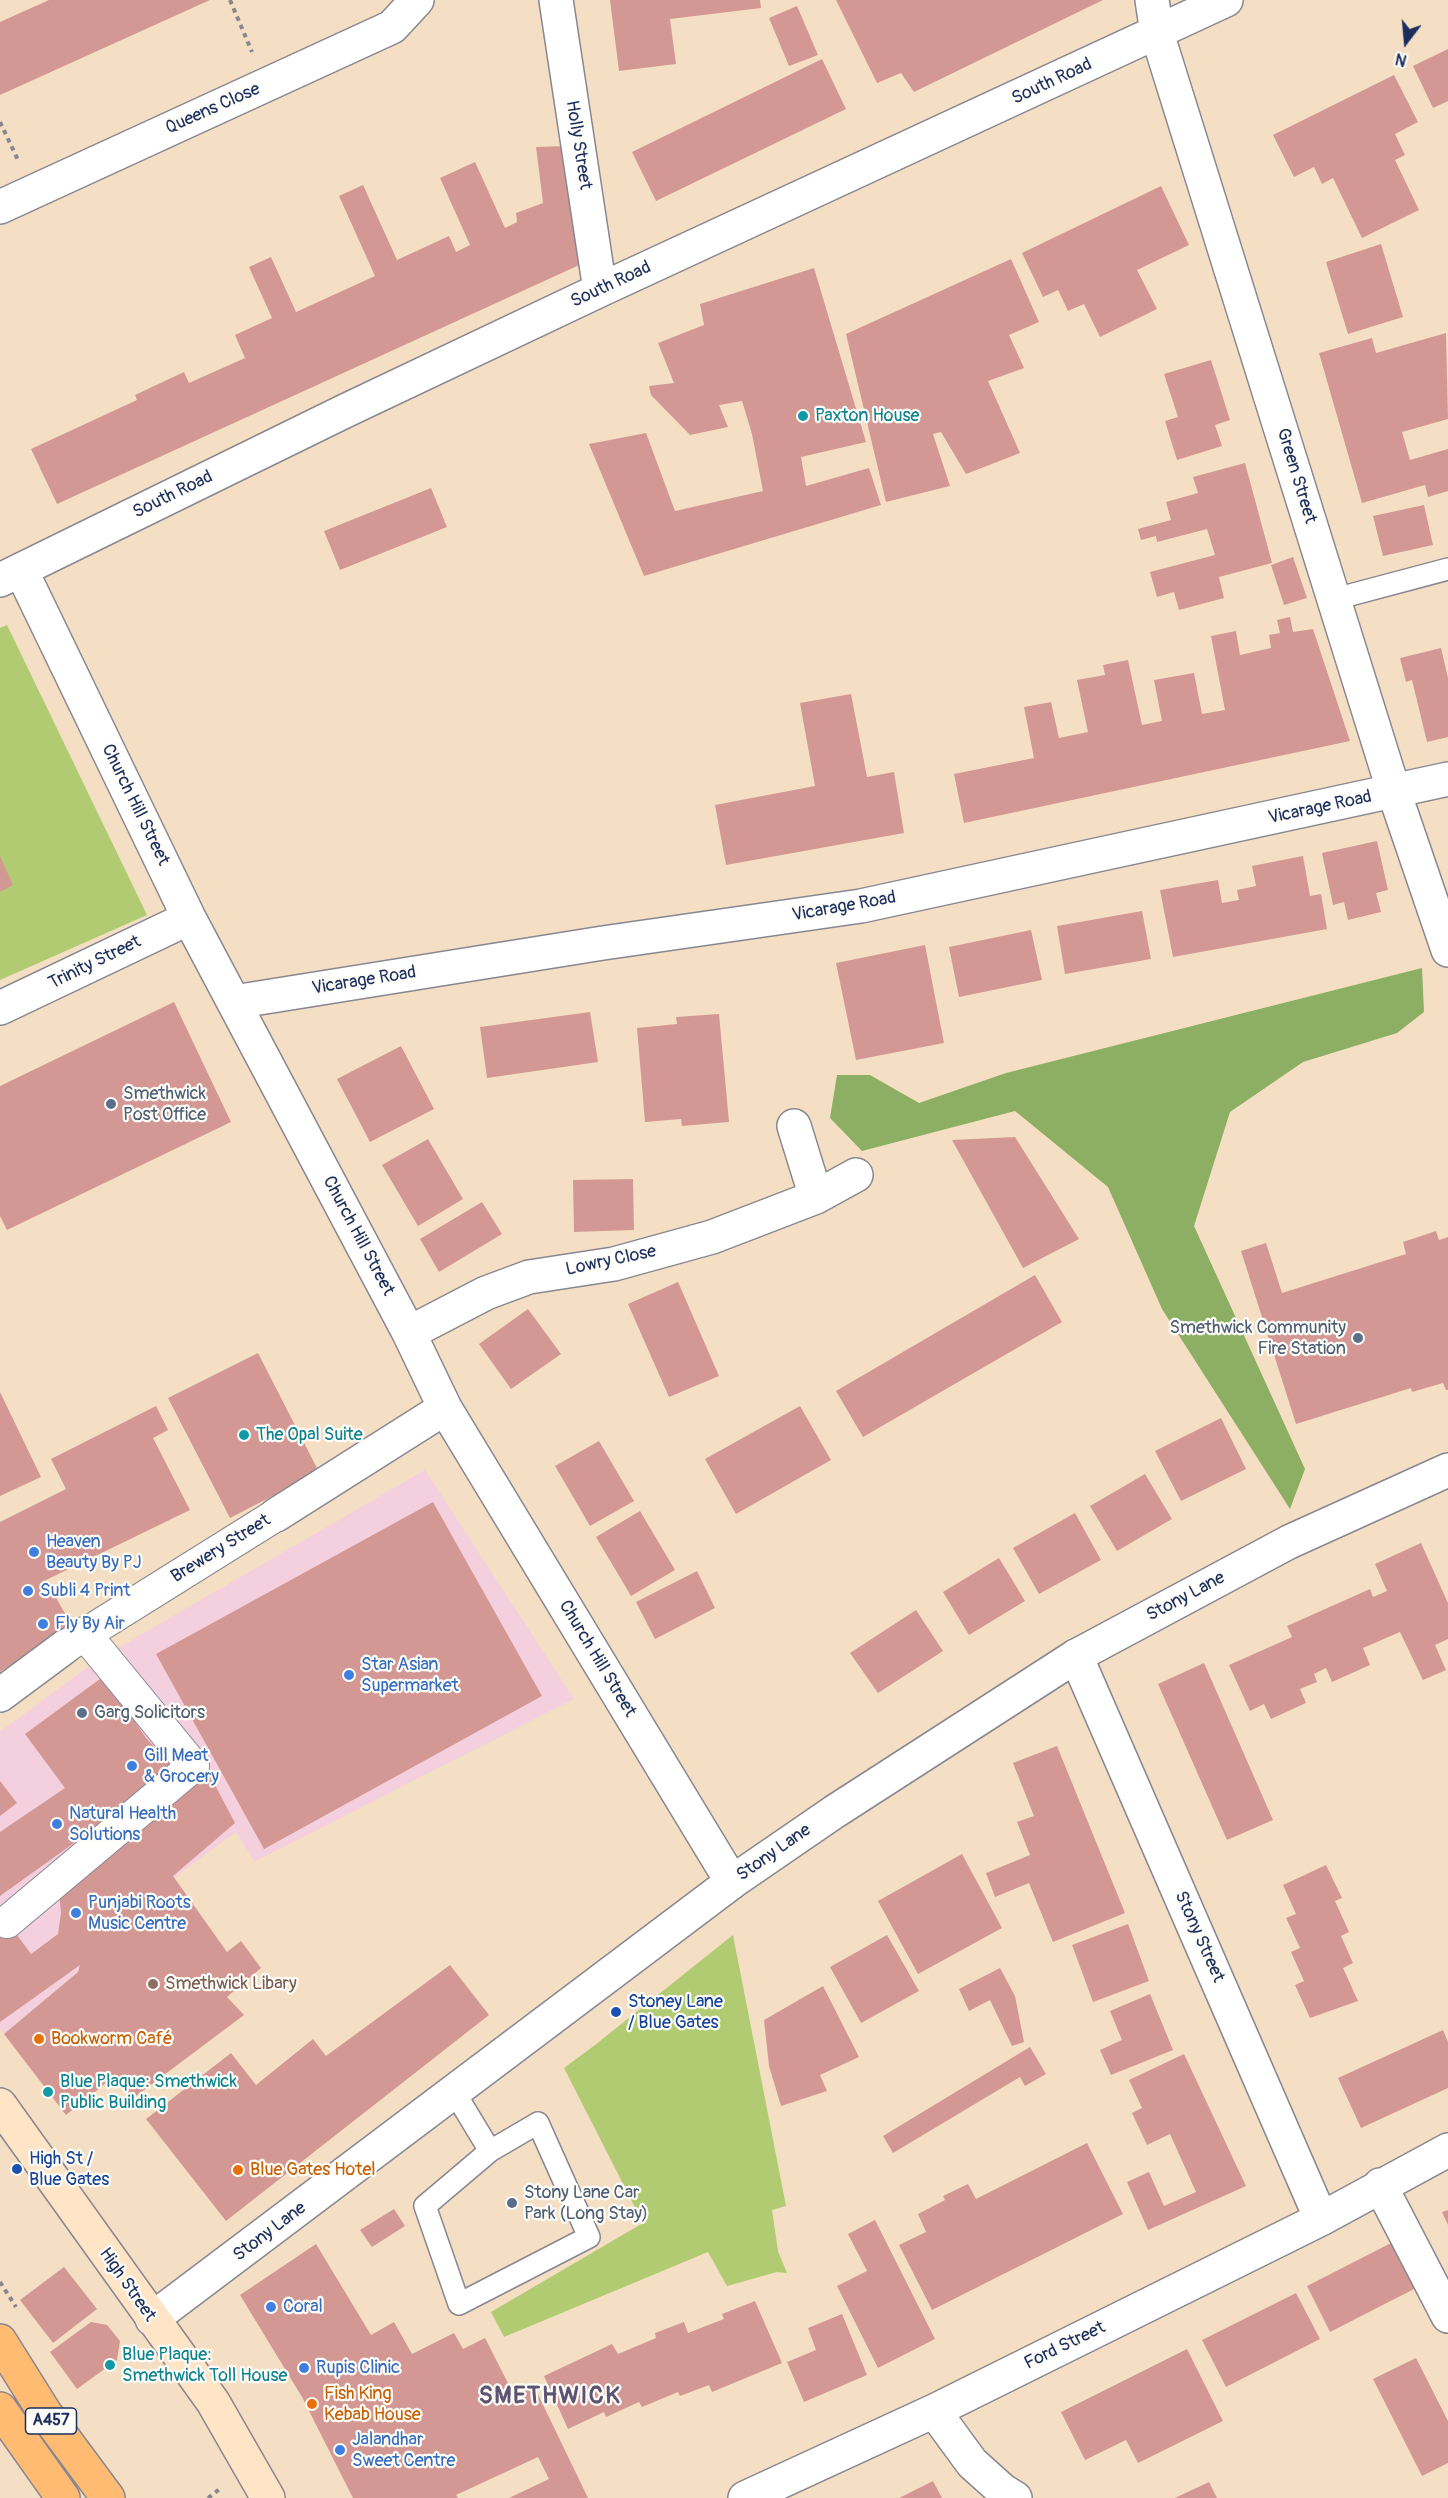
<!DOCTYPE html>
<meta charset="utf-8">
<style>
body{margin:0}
#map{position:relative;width:1448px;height:2498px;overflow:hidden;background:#f5dfc4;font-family:Pangolin,sans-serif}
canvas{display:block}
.north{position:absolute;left:1376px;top:12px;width:60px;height:60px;-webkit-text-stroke:4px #fdfcf7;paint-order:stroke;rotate:196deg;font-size:16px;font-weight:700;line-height:24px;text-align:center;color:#1b2f5e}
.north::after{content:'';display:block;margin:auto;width:21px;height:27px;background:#1b2f5e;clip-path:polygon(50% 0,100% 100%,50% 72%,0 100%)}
</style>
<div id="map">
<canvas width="1448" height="2498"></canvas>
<div class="north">N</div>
</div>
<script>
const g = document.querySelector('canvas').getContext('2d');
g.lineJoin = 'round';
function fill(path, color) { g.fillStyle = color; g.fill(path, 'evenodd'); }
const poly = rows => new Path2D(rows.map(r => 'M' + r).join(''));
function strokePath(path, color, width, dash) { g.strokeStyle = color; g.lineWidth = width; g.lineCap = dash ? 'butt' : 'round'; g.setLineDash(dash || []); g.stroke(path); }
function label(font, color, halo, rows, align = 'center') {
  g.font = font + ' Pangolin,sans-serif'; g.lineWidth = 4.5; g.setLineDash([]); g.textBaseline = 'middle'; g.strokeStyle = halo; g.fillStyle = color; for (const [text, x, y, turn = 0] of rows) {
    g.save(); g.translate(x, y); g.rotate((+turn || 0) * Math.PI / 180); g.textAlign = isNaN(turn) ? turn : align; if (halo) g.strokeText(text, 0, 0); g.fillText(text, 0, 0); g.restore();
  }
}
const built = poly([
 [425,1470,574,1699,254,1862,236,1832,85,1943,78,1972,4,2034,0,2028,0,1732,97,1660]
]);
const green = poly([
 [7,625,147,915,0,980,0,628],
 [733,1935,786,2206,772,2210,778,2251,787,2273,777,2272,727,2286,708,2252,504,2337,491,2312,643,2223,564,2068,595,2045]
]);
const forest = poly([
 [1422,968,1424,1012,1397,1033,1303,1062,1230,1112,1194,1226,1305,1469,1290,1509,1162,1309,1108,1187,1015,1111,862,1151,830,1118,837,1075,870,1075,919,1103,1006,1073]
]);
const building = poly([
 [49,0,210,0,0,95,0,22],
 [610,0,760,0,761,8,670,19,676,64,619,71],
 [836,0,1103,0,914,92,901,73,877,83],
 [797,6,818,55,789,66,769,18],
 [1448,49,1448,101,1433,108,1413,66],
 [822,59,846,109,656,201,632,152],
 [1394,75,1418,122,1395,134,1405,155,1395,160,1419,210,1362,238,1333,178,1322,184,1314,167,1294,177,1273,135],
 [567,146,588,261,57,504,31,449,137,400,135,395,184,372,189,383,245,358,235,335,272,318,249,267,271,257,296,312,375,276,339,196,363,185,397,260,449,236,456,252,470,245,440,178,475,162,505,228,517,222,516,213,543,203,536,147],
 [1161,186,1189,245,1137,270,1157,309,1100,337,1084,304,1068,311,1058,290,1043,297,1022,253],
 [1381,244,1403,317,1348,334,1326,262],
 [1011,259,1039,322,1009,335,1024,368,988,381,1020,453,966,474,941,432,933,434,950,486,886,502,846,334],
 [814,268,866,442,801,457,806,486,869,468,881,505,644,576,589,444,646,433,675,511,763,491,752,434,742,401,719,405,728,427,690,435,651,395,649,386,674,383,658,343,704,325,700,304],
 [1446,333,1448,419,1402,432,1410,460,1448,449,1448,491,1428,497,1425,485,1362,503,1319,353,1372,338,1376,353],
 [1211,360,1230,420,1215,425,1222,446,1177,460,1165,421,1178,417,1164,374],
 [1245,463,1272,563,1219,577,1224,598,1179,610,1174,592,1157,597,1150,572,1215,555,1207,529,1157,542,1156,536,1141,540,1138,529,1171,520,1166,502,1198,493,1193,477],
 [431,488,447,527,340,570,324,531],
 [1424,505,1433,545,1383,556,1373,516],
 [1293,557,1307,598,1284,605,1271,565],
 [1290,617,1293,632,1313,629,1350,741,964,823,954,774,1034,758,1024,707,1051,702,1059,738,1088,732,1077,680,1105,675,1103,665,1128,660,1142,725,1162,721,1154,680,1194,673,1202,714,1225,710,1211,636,1236,631,1240,655,1271,648,1269,635,1280,633,1277,620],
 [1441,648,1448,678,1448,737,1427,742,1412,680,1406,682,1400,658],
 [851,694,867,777,894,772,904,833,726,865,715,805,815,786,800,703],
 [1377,841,1388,890,1376,893,1381,912,1348,920,1344,902,1333,905,1322,853],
 [0,856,13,885,0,892],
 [1303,856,1310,896,1321,894,1327,929,1173,957,1160,890,1218,880,1222,903,1239,900,1237,890,1256,886,1252,866],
 [1142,911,1151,959,1065,974,1057,926],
 [1031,930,1042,980,959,997,949,947],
 [925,945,944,1043,856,1060,836,963],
 [174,1002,231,1122,7,1230,0,1216,0,1086],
 [590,1012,598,1062,487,1078,480,1027],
 [719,1014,729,1122,682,1126,681,1119,645,1122,637,1028,677,1024,676,1017],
 [401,1046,434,1109,370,1142,337,1079],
 [1015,1137,1079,1239,1023,1268,952,1140],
 [428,1139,463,1199,418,1226,382,1165],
 [633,1179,634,1230,574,1232,573,1180],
 [482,1202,502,1234,439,1272,420,1239],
 [1436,1231,1439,1240,1448,1237,1448,1390,1446,1390,1443,1383,1412,1392,1411,1388,1296,1424,1241,1251,1266,1243,1282,1293,1406,1254,1403,1242],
 [1035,1275,1062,1322,863,1437,836,1391],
 [678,1282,719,1376,669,1397,628,1304],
 [528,1309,561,1354,511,1389,479,1344],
 [258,1353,319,1472,230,1518,168,1398],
 [0,1392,41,1477,0,1496],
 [156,1406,168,1430,153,1438,190,1510,46,1580,71,1624,0,1672,0,1522,66,1489,51,1459],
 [800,1406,831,1460,736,1514,705,1459],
 [1221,1418,1246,1469,1181,1501,1155,1451],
 [599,1441,634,1501,590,1526,555,1466],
 [1145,1474,1172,1519,1117,1551,1090,1506],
 [433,1502,542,1696,264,1849,156,1654],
 [640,1511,675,1570,631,1596,596,1537],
 [1075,1513,1101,1560,1039,1594,1013,1548],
 [1421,1543,1448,1603,1448,1639,1435,1645,1446,1670,1423,1680,1400,1632,1363,1648,1370,1665,1332,1682,1326,1668,1314,1674,1317,1682,1300,1689,1306,1703,1271,1719,1264,1704,1250,1711,1229,1665,1292,1637,1287,1626,1370,1589,1373,1597,1387,1591,1375,1564],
 [999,1558,1025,1601,969,1635,943,1592],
 [697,1571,715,1608,655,1639,636,1602],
 [916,1610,943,1651,878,1693,850,1653],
 [1204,1663,1273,1820,1227,1840,1158,1684],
 [104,1676,146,1738,176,1770,0,1896,0,1832,65,1788,25,1734],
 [1057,1746,1125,1913,1053,1942,1029,1883,995,1897,986,1873,1030,1855,1017,1822,1034,1816,1013,1763],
 [206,1768,235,1823,173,1876,227,1952,241,1941,261,1968,227,1997,244,2015,132,2099,116,2075,66,2115,4,2034,78,1972,80,1965,0,2022,0,1912,31,1954,58,1934,61,1913,59,1890,109,1847,180,1799],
 [0,1781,17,1803,0,1816],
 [962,1854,1002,1928,918,1974,878,1901],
 [1326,1865,1342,1898,1335,1901,1349,1932,1341,1936,1353,1963,1343,1968,1358,2001,1310,2018,1295,1985,1304,1981,1291,1952,1300,1948,1286,1918,1296,1914,1283,1885],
 [1128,1924,1149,1981,1093,2002,1072,1945],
 [887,1935,919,1991,861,2023,830,1967],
 [450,1965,489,2015,226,2221,146,2119,231,2053,256,2085,313,2039,326,2056],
 [1000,1968,1015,1996,1024,2042,1012,2046,990,2000,969,2011,959,1989],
 [823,1986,859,2057,820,2075,827,2091,781,2106,769,2066,764,2020],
 [1150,1994,1173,2050,1111,2075,1100,2050,1122,2040,1110,2011],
 [1443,2030,1448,2042,1448,2088,1361,2128,1338,2078],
 [1030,2047,1046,2074,1025,2086,1020,2077,893,2153,883,2136],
 [1184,2054,1246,2186,1148,2230,1127,2182,1149,2172,1164,2206,1196,2192,1170,2134,1147,2145,1132,2113,1142,2108,1129,2080],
 [1087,2143,1123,2214,932,2310,899,2245,926,2232,918,2214,945,2200,943,2196,968,2184,976,2199],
 [394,2209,405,2226,372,2247,360,2230],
 [1448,2210,1448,2225,1442,2212],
 [875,2220,935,2339,878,2368,837,2286,867,2271,848,2234],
 [1395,2241,1418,2287,1330,2332,1307,2286],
 [316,2244,371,2335,394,2322,412,2354,454,2333,463,2349,485,2338,512,2391,533,2384,588,2498,509,2498,549,2479,538,2457,456,2495,458,2498,353,2498,302,2397,240,2295],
 [64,2267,97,2309,53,2343,20,2300],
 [1296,2293,1320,2339,1226,2387,1202,2340],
 [755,2301,782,2363,712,2392,709,2385,680,2396,678,2392,642,2407,639,2402,606,2417,604,2412,568,2429,544,2376,612,2344,618,2354,656,2338,655,2333,684,2322,688,2333,724,2319,722,2314],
 [842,2314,867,2375,804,2402,787,2362,816,2350,808,2328],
 [91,2322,107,2325,120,2341,117,2360,77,2389,50,2352],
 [1187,2349,1223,2421,1138,2463,1126,2440,1085,2460,1061,2412],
 [1416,2358,1448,2421,1448,2463,1422,2476,1373,2379],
 [933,2481,942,2498,899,2498],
 [1209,2482,1217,2498,1175,2498]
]);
const path = poly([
 [230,0,252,52],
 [0,122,18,160],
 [0,2282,16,2307],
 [208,2498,221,2488]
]);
const service = poly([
 [1335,599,1448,569],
 [455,2093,490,2151],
 [538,2123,589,2237,459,2304,425,2206,490,2151,538,2123]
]);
const pedestrian = poly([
 [68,1645,276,1515],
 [7,1922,193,1766,84,1633]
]);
const minor = poly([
 [556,0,600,290],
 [1152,0,1157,33,1394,792,1448,950],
 [0,207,392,27,417,0],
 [21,570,189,918,409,1333,445,1408,732,1882],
 [0,580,347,410,600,290,1226,0],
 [234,1002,603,943,861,906,1448,779],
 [0,1008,189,918],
 [794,1126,816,1197],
 [409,1333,486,1293,529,1277,614,1264,712,1237,816,1197,856,1175],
 [276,1515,445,1408],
 [1076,1656,1321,2219],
 [0,1695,66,1646],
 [1380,2185,1448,2316],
 [934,2411,972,2463,1002,2490,1015,2498],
 [745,2498,934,2411,1321,2219,1448,2150]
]);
const tertiary = poly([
 [152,2319,732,1882,834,1812,1076,1656,1289,1542,1448,1470]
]);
const secondary = poly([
 [0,2105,213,2402,268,2498]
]);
const primary = poly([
 [0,2341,45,2413,108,2498],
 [0,2409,63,2498]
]);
const markers = [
 [803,416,6,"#0f9aa8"],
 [111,1104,6,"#5c6f8a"],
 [1358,1338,6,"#5c6f8a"],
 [244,1435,6,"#0f9aa8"],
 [34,1552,6,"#3f7fe0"],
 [28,1591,6,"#3f7fe0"],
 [43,1624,6,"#3f7fe0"],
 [349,1675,6,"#3f7fe0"],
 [82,1713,6,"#5c6f8a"],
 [132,1766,6,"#3f7fe0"],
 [57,1824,6,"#3f7fe0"],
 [76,1913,6,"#3f7fe0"],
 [153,1984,6,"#8d6e63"],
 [616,2012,6,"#1a4fb4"],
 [39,2039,6,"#e8710a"],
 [48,2092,6,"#0f9aa8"],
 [17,2169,6,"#1a4fb4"],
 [238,2170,6,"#e8710a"],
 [512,2203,6,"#5c6f8a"],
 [271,2307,6,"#3f7fe0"],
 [110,2365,6,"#0f9aa8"],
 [304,2368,6,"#3f7fe0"],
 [312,2404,6,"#e8710a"],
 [340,2450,6,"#3f7fe0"]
];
const shields = [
 [51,2421,51]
];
const shieldNames = [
 ["A457",51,2421]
];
const streetNames = [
 ["South Road",1052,82,-25],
 ["Queens Close",213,109,-24],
 ["Holly Street",578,145,81],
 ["South Road",611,285,-25],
 ["Green Street",1296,476,73],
 ["South Road",173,495,-26],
 ["Church Hill Street",135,805,64],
 ["Vicarage Road",1320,808,-12],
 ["Vicarage Road",844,907,-10],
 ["Trinity Street",95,963,-26],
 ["Vicarage Road",364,981,-9],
 ["Church Hill Street",358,1236,62],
 ["Lowry Close",611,1261,-12],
 ["Brewery Street",221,1549,-32],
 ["Stony Lane",1186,1597,-28],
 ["Church Hill Street",597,1659,59],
 ["Stony Lane",774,1853,-35],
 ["Stony Street",1199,1937,66],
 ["Stony Lane",270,2232,-37],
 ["High Street",127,2285,55],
 ["Ford Street",1065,2346,-26]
];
const cultureNames = [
 ["Paxton House",815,416],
 ["The Opal Suite",256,1435],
 ["Blue Plaque: Smethwick",60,2082],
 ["Public Building",60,2103],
 ["Blue Plaque:",122,2355],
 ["Smethwick Toll House",122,2376]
];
const serviceNames = [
 ["Smethwick",123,1094],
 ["Post Office",123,1115],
 ["Smethwick Community",1346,1328,"right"],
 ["Fire Station",1346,1349,"right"],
 ["Garg Solicitors",94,1713],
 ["Stony Lane Car",524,2193],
 ["Park (Long Stay)",524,2214]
];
const shopNames = [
 ["Heaven",46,1542],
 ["Beauty By PJ",46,1563],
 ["Subli 4 Print",40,1591],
 ["Fly By Air",55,1624],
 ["Star Asian",361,1665],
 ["Supermarket",361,1686],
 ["Gill Meat",144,1756],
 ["& Grocery",144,1777],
 ["Natural Health",69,1814],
 ["Solutions",69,1835],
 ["Punjabi Roots",88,1903],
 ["Music Centre",88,1924],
 ["Coral",283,2307],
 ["Rupis Clinic",316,2368],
 ["Jalandhar",352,2440],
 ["Sweet Centre",352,2461]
];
const educationNames = [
 ["Smethwick Libary",165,1984]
];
const transitNames = [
 ["Stoney Lane",628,2002],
 ["/ Blue Gates",628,2023],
 ["High St /",29,2159],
 ["Blue Gates",29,2180]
];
const foodNames = [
 ["Bookworm Café",51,2039],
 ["Blue Gates Hotel",250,2170],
 ["Fish King",324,2394],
 ["Kebab House",324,2415]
];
const districtNames = [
 ["SMETHWICK",550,2397]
];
fill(built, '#f4cfdd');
fill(green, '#b0cb71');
fill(forest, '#8caf63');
fill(building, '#d49894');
strokePath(service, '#888791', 24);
strokePath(pedestrian, '#888791', 34);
strokePath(minor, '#888791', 36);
strokePath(tertiary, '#888791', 36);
strokePath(secondary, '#888791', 36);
strokePath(primary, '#888791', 36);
strokePath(path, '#888791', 4, [4.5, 4.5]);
strokePath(service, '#fff', 21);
strokePath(pedestrian, '#fff', 32);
strokePath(minor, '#fff', 33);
strokePath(tertiary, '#fff', 33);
strokePath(secondary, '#ffe4c6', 33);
strokePath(primary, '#ffbb71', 33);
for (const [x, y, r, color] of markers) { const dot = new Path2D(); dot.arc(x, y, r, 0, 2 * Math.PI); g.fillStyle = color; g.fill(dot); strokePath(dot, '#fdfcf7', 2); }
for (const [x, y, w] of shields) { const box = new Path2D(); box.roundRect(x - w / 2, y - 13, w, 26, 4.5); g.fillStyle = '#fdfcf7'; g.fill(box); strokePath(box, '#1b2f5e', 1.5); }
label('bold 16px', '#1b2f5e', null, shieldNames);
label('18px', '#1b2f5e', '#fdfcf7', streetNames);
label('18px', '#0d838f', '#fdfcf7', cultureNames, 'left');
label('18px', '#4e5e75', '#fdfcf7', serviceNames, 'left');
label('18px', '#366cbe', '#fdfcf7', shopNames, 'left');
label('18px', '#785e54', '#fdfcf7', educationNames, 'left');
label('18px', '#164399', '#fdfcf7', transitNames, 'left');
label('18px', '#c56008', '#fdfcf7', foodNames, 'left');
g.letterSpacing = '1.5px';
label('bold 24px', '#5c5471', '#fdfcf7', districtNames);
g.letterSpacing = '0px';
</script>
